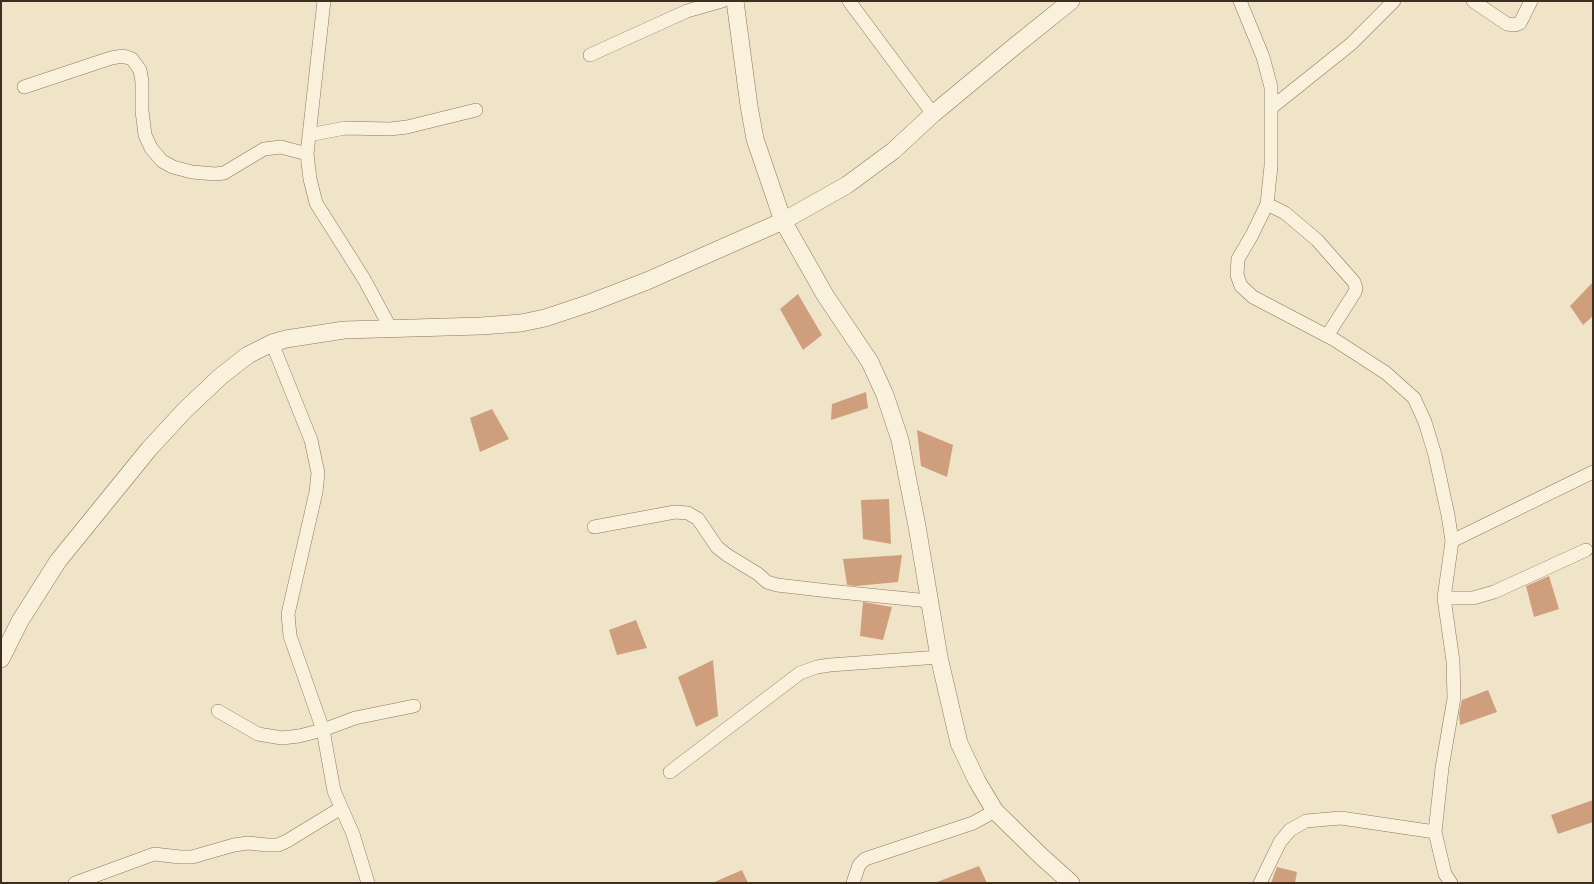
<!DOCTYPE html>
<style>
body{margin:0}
#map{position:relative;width:1594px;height:884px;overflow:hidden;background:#f0e4c8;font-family:"Playfair Display",serif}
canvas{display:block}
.frame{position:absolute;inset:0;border:2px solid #3d2e20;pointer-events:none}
</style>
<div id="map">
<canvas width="1594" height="884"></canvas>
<div class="frame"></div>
</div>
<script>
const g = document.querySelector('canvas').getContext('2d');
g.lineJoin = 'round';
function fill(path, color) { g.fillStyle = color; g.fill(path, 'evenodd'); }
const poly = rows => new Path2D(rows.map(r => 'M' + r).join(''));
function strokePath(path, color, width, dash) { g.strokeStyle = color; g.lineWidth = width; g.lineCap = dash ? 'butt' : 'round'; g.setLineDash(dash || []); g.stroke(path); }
const building = poly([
 [1593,282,1593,316,1583,325,1570,306],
 [798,294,822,335,803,350,780,309],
 [866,392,868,408,831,420,832,404],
 [492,409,509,439,480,452,470,418],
 [917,430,953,445,947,477,921,466],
 [889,499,891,544,863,539,861,500],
 [902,555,898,582,856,586,847,585,843,559],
 [1549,576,1559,609,1534,617,1526,586],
 [863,602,892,607,883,640,860,636],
 [636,620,647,648,617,655,609,630],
 [713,660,718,716,696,727,678,677],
 [1488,690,1497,712,1460,725,1459,714,1462,700],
 [1593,800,1593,822,1558,834,1551,815],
 [979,866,987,883,937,883,937,882],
 [1277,867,1297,872,1295,883,1271,883],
 [742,870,748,883,712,883]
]);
const minor = poly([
 [324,1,307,154,310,179,316,203,364,279,391,329],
 [849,1,933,114],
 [1240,1,1263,57,1271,87,1271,166,1267,204,1252,235,1238,259,1237,275,1241,286,1253,297,1335,340,1386,373,1414,398,1425,422,1435,455,1448,515,1452,541,1444,598,1453,661,1454,698,1442,768,1435,832,1445,874,1451,883],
 [1473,1,1507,24,1515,25,1520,23,1531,1],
 [590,55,687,11,722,1],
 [24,87,111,58,123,56,132,59,140,70,142,82,142,111,145,135,151,148,162,161,173,167,192,172,215,174,224,173,264,149,281,147,307,154],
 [1271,108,1351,44,1394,1],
 [309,135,345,128,390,129,407,127,476,110],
 [1267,204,1285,213,1317,240,1354,282,1356,288,1355,292,1327,336],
 [272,343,311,440,318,473,316,492,288,614,290,636,323,730,334,791,353,834,368,883],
 [594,527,675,512,688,513,698,519,717,547,727,555,758,574,767,582,777,585,829,591,929,601],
 [1452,541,1593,472],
 [1444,598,1473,598,1494,592,1586,550],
 [218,711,258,734,282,738,299,736,323,730,355,718,414,706],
 [670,772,800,673,817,667,830,665,939,657],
 [75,883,154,854,180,857,192,857,234,845,248,843,267,845,278,845,287,841,341,808],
 [853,883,859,865,865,859,973,823,995,811],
 [1260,883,1280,842,1290,830,1306,821,1341,818,1435,832]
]);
const tertiary = poly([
 [735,1,749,106,755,139,783,221,825,295,870,362,885,395,900,440,917,526,939,657,959,743,977,781,995,811,1041,856,1071,883],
 [1,659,20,621,58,561,149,449,185,410,221,376,248,355,272,343,286,339,344,330,481,326,521,323,545,318,590,303,647,281,783,221,847,185,893,151,933,114,1015,46,1071,1]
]);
fill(building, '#cf9f7d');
strokePath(minor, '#8d765c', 14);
strokePath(tertiary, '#8d765c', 18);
strokePath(minor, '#faf1dc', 13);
strokePath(tertiary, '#faf1dc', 17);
</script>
